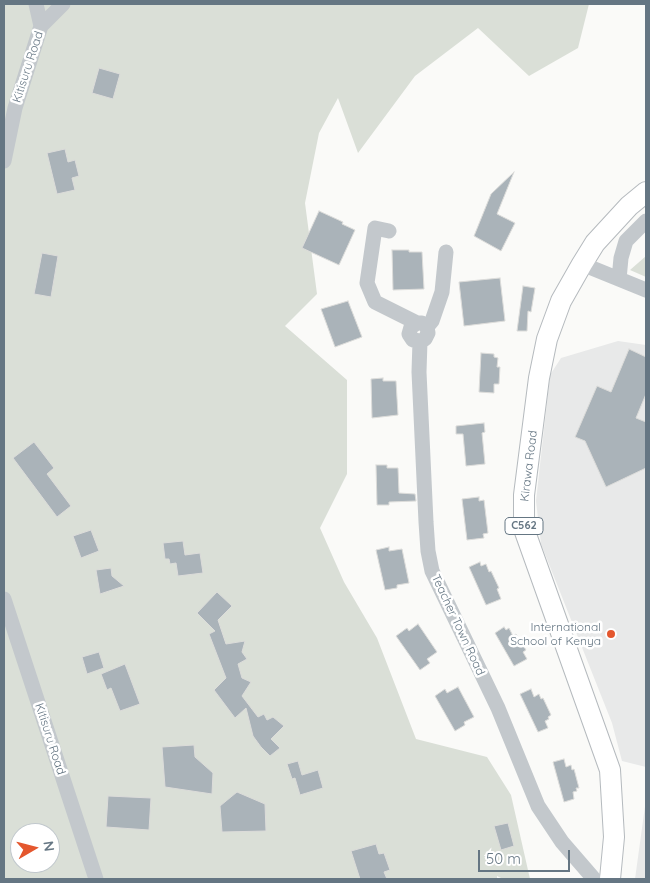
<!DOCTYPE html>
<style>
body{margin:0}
#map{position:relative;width:650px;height:883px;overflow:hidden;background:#fafaf8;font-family:Quicksand,sans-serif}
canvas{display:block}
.frame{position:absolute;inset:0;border:5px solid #657683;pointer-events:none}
.north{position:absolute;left:10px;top:823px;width:50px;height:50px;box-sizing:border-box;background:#fff;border:1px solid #c1c8cd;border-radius:50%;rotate:82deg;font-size:14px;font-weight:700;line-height:20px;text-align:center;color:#657683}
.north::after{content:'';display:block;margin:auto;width:18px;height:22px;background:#e4572e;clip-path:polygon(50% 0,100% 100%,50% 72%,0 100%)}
.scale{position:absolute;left:478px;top:850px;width:92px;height:22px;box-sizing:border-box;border:2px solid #657683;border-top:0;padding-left:6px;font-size:15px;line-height:18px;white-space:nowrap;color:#657683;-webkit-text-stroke:4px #fff;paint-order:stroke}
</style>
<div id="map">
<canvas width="650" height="883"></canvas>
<div class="frame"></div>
<div class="north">N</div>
<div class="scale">50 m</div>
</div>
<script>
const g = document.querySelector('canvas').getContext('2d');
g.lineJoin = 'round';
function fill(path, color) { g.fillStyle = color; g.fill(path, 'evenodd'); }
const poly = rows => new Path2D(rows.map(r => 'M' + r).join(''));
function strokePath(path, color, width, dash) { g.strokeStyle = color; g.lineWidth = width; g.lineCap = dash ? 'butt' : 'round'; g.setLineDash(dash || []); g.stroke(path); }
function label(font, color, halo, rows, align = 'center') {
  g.font = font + ' Quicksand,sans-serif'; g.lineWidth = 5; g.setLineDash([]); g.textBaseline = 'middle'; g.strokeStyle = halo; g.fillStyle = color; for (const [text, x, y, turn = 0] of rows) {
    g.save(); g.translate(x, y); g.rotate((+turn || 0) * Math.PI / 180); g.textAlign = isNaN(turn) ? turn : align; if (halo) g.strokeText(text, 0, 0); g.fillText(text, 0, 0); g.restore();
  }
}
const built = poly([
 [618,341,646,345,646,767,622,761,612,723,541,544,536,501,550,375,561,358],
 [646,799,646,879,635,879]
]);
const green = poly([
 [4,4,589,4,578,48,529,76,478,28,415,76,358,153,338,98,319,133,305,203,317,294,285,326,347,380,347,474,320,528,344,582,377,638,416,739,487,757,511,795,530,879,503,879,497,876,497,879,4,879],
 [20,833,50,833,50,863,20,863],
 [646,256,646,277,630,270]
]);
const building = poly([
 [99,68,120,74,113,99,92,93,99,68],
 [65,149,68,162,75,160,79,176,72,178,75,190,57,194,47,153,65,149],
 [514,172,497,214,515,223,501,251,474,236,491,194,514,172],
 [319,211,343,222,342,224,355,230,339,265,302,248,319,211],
 [392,250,409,250,409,252,422,252,424,289,393,290,392,250],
 [42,253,58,256,51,297,34,294,42,253],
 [500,278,505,321,464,326,459,282,500,278],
 [523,286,535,288,531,312,528,311,527,331,517,331,523,286],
 [348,301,362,337,335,347,321,309,348,301],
 [629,349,646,357,646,394,636,418,646,422,646,468,606,487,585,441,575,437,597,386,611,392,629,349],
 [481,353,494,354,494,357,498,358,497,367,500,367,499,384,494,384,494,393,479,392,481,353],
 [383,378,383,381,396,381,398,415,372,418,371,379,383,378],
 [484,423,485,432,482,433,485,464,466,466,463,434,456,434,456,426,484,423],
 [34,442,54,468,47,474,71,506,57,517,13,458,34,442],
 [376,465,387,465,387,468,398,468,399,493,415,494,416,501,389,502,389,505,377,505,376,465],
 [479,497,479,501,484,500,488,533,483,534,484,538,467,540,462,499,479,497],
 [91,530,99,551,81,558,73,536,91,530],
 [183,541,185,555,200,553,203,573,178,576,176,563,170,564,169,559,165,559,163,543,183,541],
 [389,547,389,551,402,549,409,583,397,585,397,588,385,590,376,550,389,547],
 [480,562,481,566,486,564,489,572,491,571,499,588,497,589,501,599,486,605,469,567,480,562],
 [111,568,112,576,124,586,100,594,96,570,111,568],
 [217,592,232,606,218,620,226,644,245,641,242,652,247,659,238,664,242,678,251,682,242,696,258,717,264,714,267,720,273,717,284,726,271,739,280,748,270,756,261,747,253,736,246,708,235,718,214,690,226,678,209,634,215,631,197,613,217,592],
 [418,624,437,652,427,659,430,663,420,670,396,636,407,628,409,631,418,624],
 [504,627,506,630,509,628,513,636,516,634,526,650,523,652,527,659,514,666,495,633,504,627],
 [99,652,104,668,87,674,82,657,99,652],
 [125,664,140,704,120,711,111,688,107,690,101,674,125,664],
 [458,687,474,717,464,722,465,725,455,731,435,696,445,689,447,693,458,687],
 [531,689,534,697,539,694,541,699,543,698,551,715,548,717,549,719,545,721,548,728,538,732,520,694,531,689],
 [194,745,195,757,213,773,212,794,165,787,162,747,194,745],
 [564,759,566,767,571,765,572,770,574,769,579,788,576,788,577,791,573,792,574,799,564,802,553,762,564,759],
 [298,761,302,775,318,770,323,788,300,795,295,778,292,779,287,764,298,761],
 [237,792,265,804,266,831,222,832,220,806,237,792],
 [108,796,151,798,149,830,106,827,108,796],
 [508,823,514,846,501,850,494,826,508,823],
 [376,844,379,854,384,853,390,870,384,872,387,879,360,879,351,851,376,844]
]);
const minor = poly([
 [41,26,63,4],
 [4,161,15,108,41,26,36,4],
 [389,231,375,228,367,283,375,302,417,323,422,323,427,327,428,333,425,339,420,341,413,340,409,334,411,327,417,323],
 [582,264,646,290],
 [619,279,621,258,626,241,646,221],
 [427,327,432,321,442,292,446,252],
 [420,341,419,372,426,522,428,551,432,571,498,708,538,806,562,842,594,879],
 [4,599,96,879]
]);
const major = poly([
 [610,879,614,837,610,770,524,529,524,495,539,378,547,339,561,301,582,264,595,243,629,206,646,192]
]);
const markers = [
 [611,634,5,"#e4572e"]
];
const shields = [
 [524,526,38]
];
const shieldNames = [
 ["C562",524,526]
];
const streetNames = [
 ["Kitisuru Road",28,67,-72],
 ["Kirawa Road",529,466,-83],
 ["Teacher Town Road",458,625,65],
 ["Kitisuru Road",50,739,72]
];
const poiNames = [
 ["International",601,627],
 ["School of Kenya",601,641]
];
fill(built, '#e8e9e9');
fill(green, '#dadfd7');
fill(building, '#aab3b9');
strokePath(building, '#dcdcda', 1);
strokePath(major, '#b5babe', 22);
strokePath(minor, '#c3c8cc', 15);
strokePath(major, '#fff', 20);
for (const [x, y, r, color] of markers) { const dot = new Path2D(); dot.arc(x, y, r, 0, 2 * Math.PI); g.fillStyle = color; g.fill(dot); strokePath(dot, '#fff', 2); }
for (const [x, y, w] of shields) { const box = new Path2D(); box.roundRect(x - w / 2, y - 8.5, w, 17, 4); g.fillStyle = '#fff'; g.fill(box); strokePath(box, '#657683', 1); }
label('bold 11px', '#657683', null, shieldNames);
label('12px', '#657683', '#fff', streetNames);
label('12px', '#657683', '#fff', poiNames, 'right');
</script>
